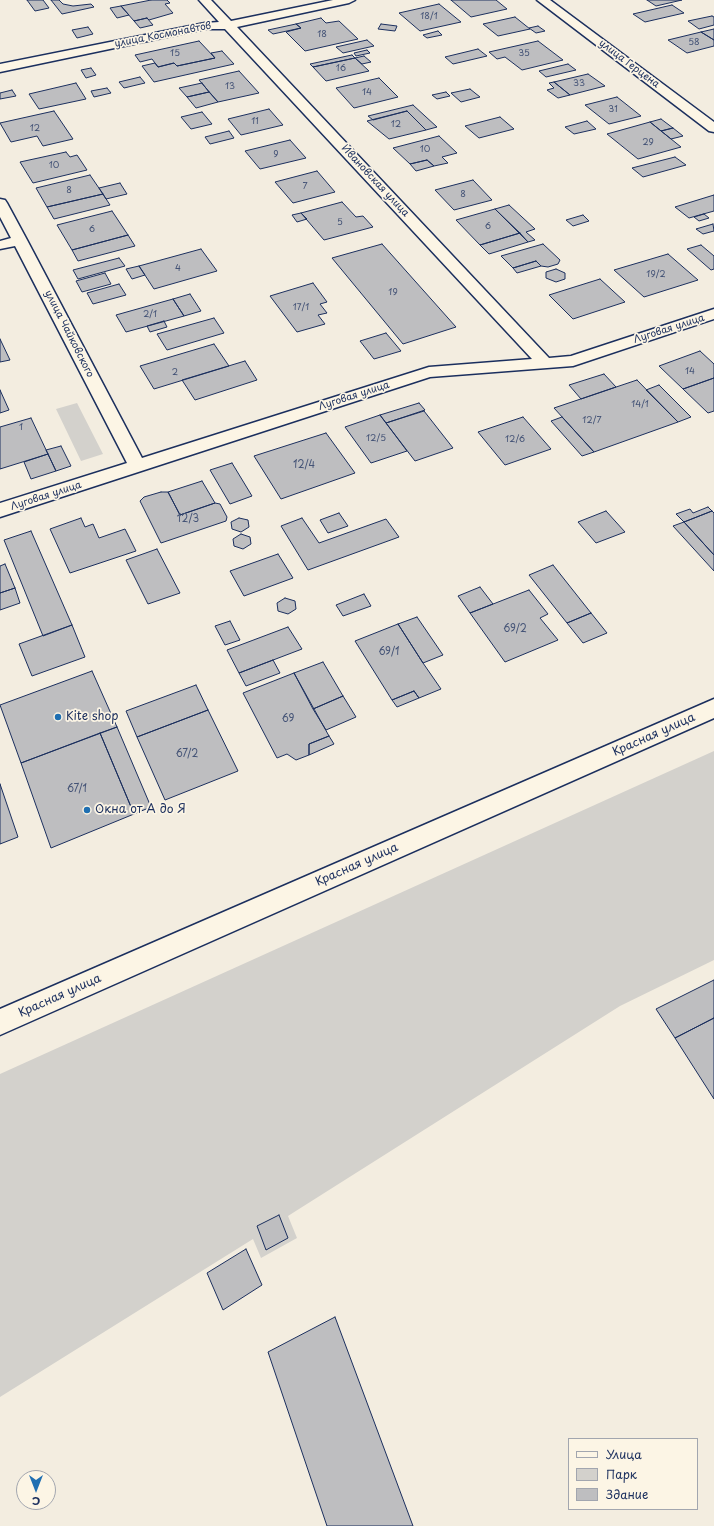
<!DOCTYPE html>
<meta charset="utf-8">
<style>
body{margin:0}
#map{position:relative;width:714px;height:1526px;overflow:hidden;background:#f3ede0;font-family:"Playpen Sans",sans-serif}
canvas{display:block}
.legend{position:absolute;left:568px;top:1438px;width:130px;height:72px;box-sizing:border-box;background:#fcf5e5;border:1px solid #a2a6af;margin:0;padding:5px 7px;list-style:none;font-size:12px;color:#1b2f5e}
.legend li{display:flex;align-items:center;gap:8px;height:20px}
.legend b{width:20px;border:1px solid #a2a6af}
.north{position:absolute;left:16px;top:1470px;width:40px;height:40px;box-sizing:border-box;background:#fcf5e5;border:1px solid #a2a6af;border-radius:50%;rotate:180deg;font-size:11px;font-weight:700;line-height:16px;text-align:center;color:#1b2f5e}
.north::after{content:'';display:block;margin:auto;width:14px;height:18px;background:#1f6fb2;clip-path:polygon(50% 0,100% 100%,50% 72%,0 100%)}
</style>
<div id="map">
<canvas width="714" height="1526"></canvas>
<ul class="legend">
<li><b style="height:5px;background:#fcf5e5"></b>Улица</li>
<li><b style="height:11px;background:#d3d1cc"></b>Парк</li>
<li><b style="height:11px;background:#bebec0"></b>Здание</li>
</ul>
<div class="north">С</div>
</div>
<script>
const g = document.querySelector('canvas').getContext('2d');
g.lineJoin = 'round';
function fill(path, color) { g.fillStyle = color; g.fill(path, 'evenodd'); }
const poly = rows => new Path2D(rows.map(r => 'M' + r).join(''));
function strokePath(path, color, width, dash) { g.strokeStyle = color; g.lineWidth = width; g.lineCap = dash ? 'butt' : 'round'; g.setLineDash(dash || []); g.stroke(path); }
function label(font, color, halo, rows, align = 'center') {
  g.font = font + ' "Playpen Sans",sans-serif'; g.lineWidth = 3.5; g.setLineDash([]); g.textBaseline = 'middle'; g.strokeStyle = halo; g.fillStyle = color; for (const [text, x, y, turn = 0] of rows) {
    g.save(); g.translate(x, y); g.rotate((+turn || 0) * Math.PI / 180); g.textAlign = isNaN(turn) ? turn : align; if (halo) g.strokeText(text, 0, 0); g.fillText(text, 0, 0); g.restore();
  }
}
const green = poly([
 [77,403,103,454,81,461,56,409],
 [714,751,714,960,620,1006,299,1209,288,1216,297,1238,261,1258,253,1239,0,1397,0,1074]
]);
const building = poly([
 [27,0,43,0,49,8,35,11,27,0],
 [51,0,59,0,63,4,73,6,91,4,94,7,62,14,51,0],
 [151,0,167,0,170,3,165,4,173,13,149,20,147,18,134,21,121,6,151,0],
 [451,0,496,0,507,9,471,17,451,0],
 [647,0,682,0,656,6,647,0],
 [439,4,461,22,420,31,399,13,439,4],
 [672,5,684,13,645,22,633,14,672,5],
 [121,6,129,15,117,18,110,8,121,6],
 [712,16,714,17,714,25,699,29,688,21,712,16],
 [515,17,530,29,498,36,483,24,515,17],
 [147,18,153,25,140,28,134,21,147,18],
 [321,18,326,23,339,21,358,39,305,51,286,32,301,28,296,24,321,18],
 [296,24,301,28,273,34,268,30,296,24],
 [381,24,397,26,395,31,378,29,381,24],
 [538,26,545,31,536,33,529,28,538,26],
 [88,27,93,34,77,38,72,30,88,27],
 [714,29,714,40,701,32,714,29],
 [438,31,442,35,427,38,423,35,438,31],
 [701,32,714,40,714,46,687,53,668,40,701,32],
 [367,40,374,46,343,53,336,47,367,40],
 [199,41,215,58,177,66,174,63,158,67,152,59,140,62,135,55,199,41],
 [538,41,563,60,522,70,505,57,497,59,489,52,538,41],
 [478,49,487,56,453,64,445,57,478,49],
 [367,50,370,53,356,56,354,53,367,50],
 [222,51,234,64,154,82,142,66,155,63,158,67,174,63,177,66,215,58,211,53,222,51],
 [352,55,355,58,313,67,310,64,352,55],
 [364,56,371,62,362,64,355,58,364,56],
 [355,58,369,71,326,81,313,67,355,58],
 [568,64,576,70,546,77,539,71,568,64],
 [91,68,96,75,86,78,81,70,91,68],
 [239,71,259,93,218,102,199,80,239,71],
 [588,74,605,86,570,95,554,82,588,74],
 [140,77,145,83,124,88,119,82,140,77],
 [379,78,398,97,354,108,336,88,379,78],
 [554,82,570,95,558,98,547,90,554,88,549,83,554,82],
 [76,83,86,99,39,109,29,94,76,83],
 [202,83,209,92,187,97,179,88,202,83],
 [107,88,111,93,94,97,91,91,107,88],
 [470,89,480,97,461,102,451,93,470,89],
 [12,90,16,96,0,99,0,93,12,90],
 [209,92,218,102,196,108,187,97,209,92],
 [446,92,450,96,437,99,432,95,446,92],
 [617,97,641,116,609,124,585,105,617,97],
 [413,105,437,127,426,130,407,111,373,120,368,116,413,105],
 [269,109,283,125,241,135,228,119,269,109],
 [54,111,73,139,43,146,37,136,11,142,0,123,54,111],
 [407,111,426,130,389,139,367,121,407,111],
 [202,112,212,124,191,129,181,117,202,112],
 [500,117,514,129,479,138,465,126,500,117],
 [661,119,673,128,661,131,650,122,661,119],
 [587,121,596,129,574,134,565,127,587,121],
 [650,122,681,147,638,159,607,134,650,122],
 [673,128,683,136,671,139,661,131,673,128],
 [229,131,234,138,210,144,205,137,229,131],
 [439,136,457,153,442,157,448,163,434,166,427,160,410,164,393,148,439,136],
 [290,140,306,158,260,169,245,151,290,140],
 [66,152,70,157,77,155,87,170,33,183,20,162,66,152],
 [675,157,686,165,643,177,632,168,675,157],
 [427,160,434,166,416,171,410,164,427,160],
 [317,171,335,192,293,203,275,182,317,171],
 [90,175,103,194,47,207,36,188,90,175],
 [473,180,492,200,454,210,435,190,473,180],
 [120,183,127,194,106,199,99,188,120,183],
 [103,194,110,205,54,219,47,207,103,194],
 [714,195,714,211,689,218,675,207,714,195],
 [342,202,356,217,363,216,373,227,324,240,301,213,342,202],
 [509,205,535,229,526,232,535,240,528,242,495,209,509,205],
 [495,209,520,233,480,245,456,220,495,209],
 [112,211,128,235,72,250,57,225,112,211],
 [301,213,307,219,297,222,292,215,301,213],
 [704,214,709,218,699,221,694,217,704,214],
 [583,215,589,221,573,226,566,220,583,215],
 [713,224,714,231,703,234,696,229,713,224],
 [520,233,528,242,489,254,480,245,520,233],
 [128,235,135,246,78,261,72,250,128,235],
 [382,244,456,327,403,344,332,258,382,244],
 [543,244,560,260,558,264,548,267,541,266,536,261,513,268,501,256,543,244],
 [701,245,714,256,714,269,711,270,687,249,701,245],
 [201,249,217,271,154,289,139,266,201,249],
 [668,254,698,280,644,297,614,270,668,254],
 [119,258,125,266,78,279,73,270,119,258],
 [536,261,541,266,517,273,513,268,536,261],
 [139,266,145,275,132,279,126,269,139,266],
 [556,269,565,273,565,279,556,282,546,278,546,272,556,269],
 [105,273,111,284,82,292,76,281,105,273],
 [600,279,625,302,573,319,549,295,600,279],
 [313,283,327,302,320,304,327,313,318,315,325,324,297,332,270,296,313,283],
 [119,284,126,295,93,304,87,293,119,284],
 [190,294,201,311,184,316,173,299,190,294],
 [173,299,184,316,126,332,116,315,173,299],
 [214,318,224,333,167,350,157,334,214,318],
 [164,321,167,327,150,332,147,326,164,321],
 [386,333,401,351,374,359,360,341,386,333],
 [0,339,10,360,0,362,0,339],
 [214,344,229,366,154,389,140,366,214,344],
 [700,351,714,364,714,378,683,389,659,366,700,351],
 [245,361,257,380,195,400,182,380,245,361],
 [604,374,616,387,581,399,569,385,604,374],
 [714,378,714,411,708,413,683,389,714,378],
 [637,380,678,422,594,452,554,408,637,380],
 [659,385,691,417,678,422,646,390,659,385],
 [0,390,9,410,0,413,0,390],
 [419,403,425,410,386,423,380,415,419,403],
 [424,411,453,448,415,461,386,423,424,411],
 [380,415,407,451,371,463,345,427,380,415],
 [523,417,551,449,505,465,478,432,523,417],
 [562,417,594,452,582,456,551,421,562,417],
 [31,418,48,454,0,469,0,427,31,418],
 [326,433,355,473,281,499,254,456,326,433],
 [61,446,71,466,56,471,46,450,61,446],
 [48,454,56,471,31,479,24,462,48,454],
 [232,463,252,496,230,504,210,470,232,463],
 [202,481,215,503,180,515,168,492,202,481],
 [161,492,168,492,180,515,215,503,220,504,227,517,226,521,161,543,140,501,144,497,161,492],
 [708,507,712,511,684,522,676,514,690,509,693,513,708,507],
 [606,511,625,532,596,543,578,522,606,511],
 [712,511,714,513,714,555,684,522,712,511],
 [339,513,348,526,328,533,320,520,339,513],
 [81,518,85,527,93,524,99,538,125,529,136,551,70,573,50,529,81,518],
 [239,518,248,520,249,527,241,532,232,529,231,522,239,518],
 [302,518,319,543,386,519,399,537,308,570,281,526,302,518],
 [684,522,714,555,714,571,673,526,684,522],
 [31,531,72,625,43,636,4,540,31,531],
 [241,534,250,537,251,544,243,549,234,546,233,539,241,534],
 [157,549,180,593,148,604,126,560,157,549],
 [278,554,293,578,244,596,230,571,278,554],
 [5,564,15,588,0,593,0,566,5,564],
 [553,565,591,613,567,623,529,575,553,565],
 [480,587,493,604,470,613,458,596,480,587],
 [15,588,20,603,0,610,0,593,15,588],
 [529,590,548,614,540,618,558,640,505,662,470,613,529,590],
 [364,594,371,606,343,616,336,605,364,594],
 [285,598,295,601,296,609,288,614,278,611,277,603,285,598],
 [591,613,607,633,583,643,567,623,591,613],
 [417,617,443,655,423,663,398,624,417,617],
 [230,621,240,640,225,645,215,626,230,621],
 [398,624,423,663,441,689,419,698,414,691,392,700,355,641,398,624],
 [72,625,85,657,32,676,19,644,72,625],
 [288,627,302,649,239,673,227,650,288,627],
 [273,660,280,673,246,686,239,673,273,660],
 [323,662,343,696,313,709,294,673,323,662],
 [92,671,117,727,21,763,0,705,92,671],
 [294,673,329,736,309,744,309,755,296,760,287,754,277,758,243,693,294,673],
 [196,685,208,710,137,737,126,711,196,685],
 [414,691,419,698,397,707,392,700,414,691],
 [343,696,356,717,326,730,313,709,343,696],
 [208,710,238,771,165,800,137,737,208,710],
 [117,727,151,807,134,814,100,733,117,727],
 [100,733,134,814,51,848,21,763,100,733],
 [329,736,334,744,309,755,309,744,329,736],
 [0,784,18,837,0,844,0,784],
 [714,980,714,1018,675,1038,656,1009,714,980],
 [714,1018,714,1099,675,1038,714,1018],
 [279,1215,288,1238,266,1250,257,1226,279,1215],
 [246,1249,262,1285,223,1310,207,1273,246,1249],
 [335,1317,413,1526,327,1526,268,1352,335,1317]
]);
const street = poly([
 [199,0,211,0,231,21,333,0,355,0,349,3,237,27,549,358,571,356,714,309,714,319,573,366,430,377,0,517,0,503,127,463,15,246,0,249,0,241,11,238,0,217,0,199,5,200,7,203,27,240,142,458,429,367,532,359,225,29,205,29,0,72,0,64,205,23,219,22,199,0]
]);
const secondary = poly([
 [537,0,550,0,714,122,714,132,709,131,537,0],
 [714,699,714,718,0,1035,0,1009,714,699]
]);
const markers = [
 [58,717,4,"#1f6fb2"],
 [87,810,4,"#1f6fb2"]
];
const farNumbernames = [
 ["18/1",429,17],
 ["18",322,35],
 ["58",694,43],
 ["15",175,54],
 ["35",524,54],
 ["16",341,69],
 ["33",579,84],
 ["13",230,87],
 ["14",367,93],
 ["31",613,110],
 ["11",255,122],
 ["12",396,125],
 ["12",35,129],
 ["29",648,143],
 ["10",425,150],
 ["9",276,155],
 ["10",54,166],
 ["7",305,187],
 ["8",69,191],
 ["8",463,195],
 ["5",340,223],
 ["6",488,227],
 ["6",92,230],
 ["4",178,269],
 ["19/2",656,275],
 ["19",393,293],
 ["17/1",301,308],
 ["2/1",150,315],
 ["14",690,372],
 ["2",175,373],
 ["14/1",640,405],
 ["12/7",592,421],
 ["1",21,428],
 ["12/5",376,439],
 ["12/6",515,440]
];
const farStreetnames = [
 ["улица Космонавтов",163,35,-11],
 ["улица Герцена",629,64,37],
 ["Ивановская улица",375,181,47],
 ["Луговая улица",669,329,-18],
 ["улица Чайковского",69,334,63],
 ["Луговая улица",354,396,-18],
 ["Луговая улица",46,496,-18]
];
const numberNames = [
 ["12/4",304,465],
 ["12/3",188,519],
 ["69/2",515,629],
 ["69/1",389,652],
 ["69",288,719],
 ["67/2",187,754],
 ["67/1",77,789]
];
const poiNames = [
 ["Kite shop",66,717],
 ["Окна от А до Я",95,810]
];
const streetNames = [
 ["Красная улица",654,735,-24],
 ["Красная улица",357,865,-24],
 ["Красная улица",60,996,-24]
];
fill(green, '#d3d1cc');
fill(building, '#bebec0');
strokePath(building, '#1b2f5e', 1);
strokePath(street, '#1b2f5e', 3);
strokePath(secondary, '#1b2f5e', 3);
fill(street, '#fcf5e5');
fill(secondary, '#fcf5e5');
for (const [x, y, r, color] of markers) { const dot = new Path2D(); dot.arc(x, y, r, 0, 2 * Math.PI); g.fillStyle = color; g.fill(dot); strokePath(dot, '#fcf5e5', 1.5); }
label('9px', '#445376', null, farNumbernames);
label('10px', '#1b2f5e', '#fcf5e5', farStreetnames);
label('10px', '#445376', null, numberNames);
label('12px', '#1b2f5e', '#fcf5e5', poiNames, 'left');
label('12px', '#1b2f5e', '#fcf5e5', streetNames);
</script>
